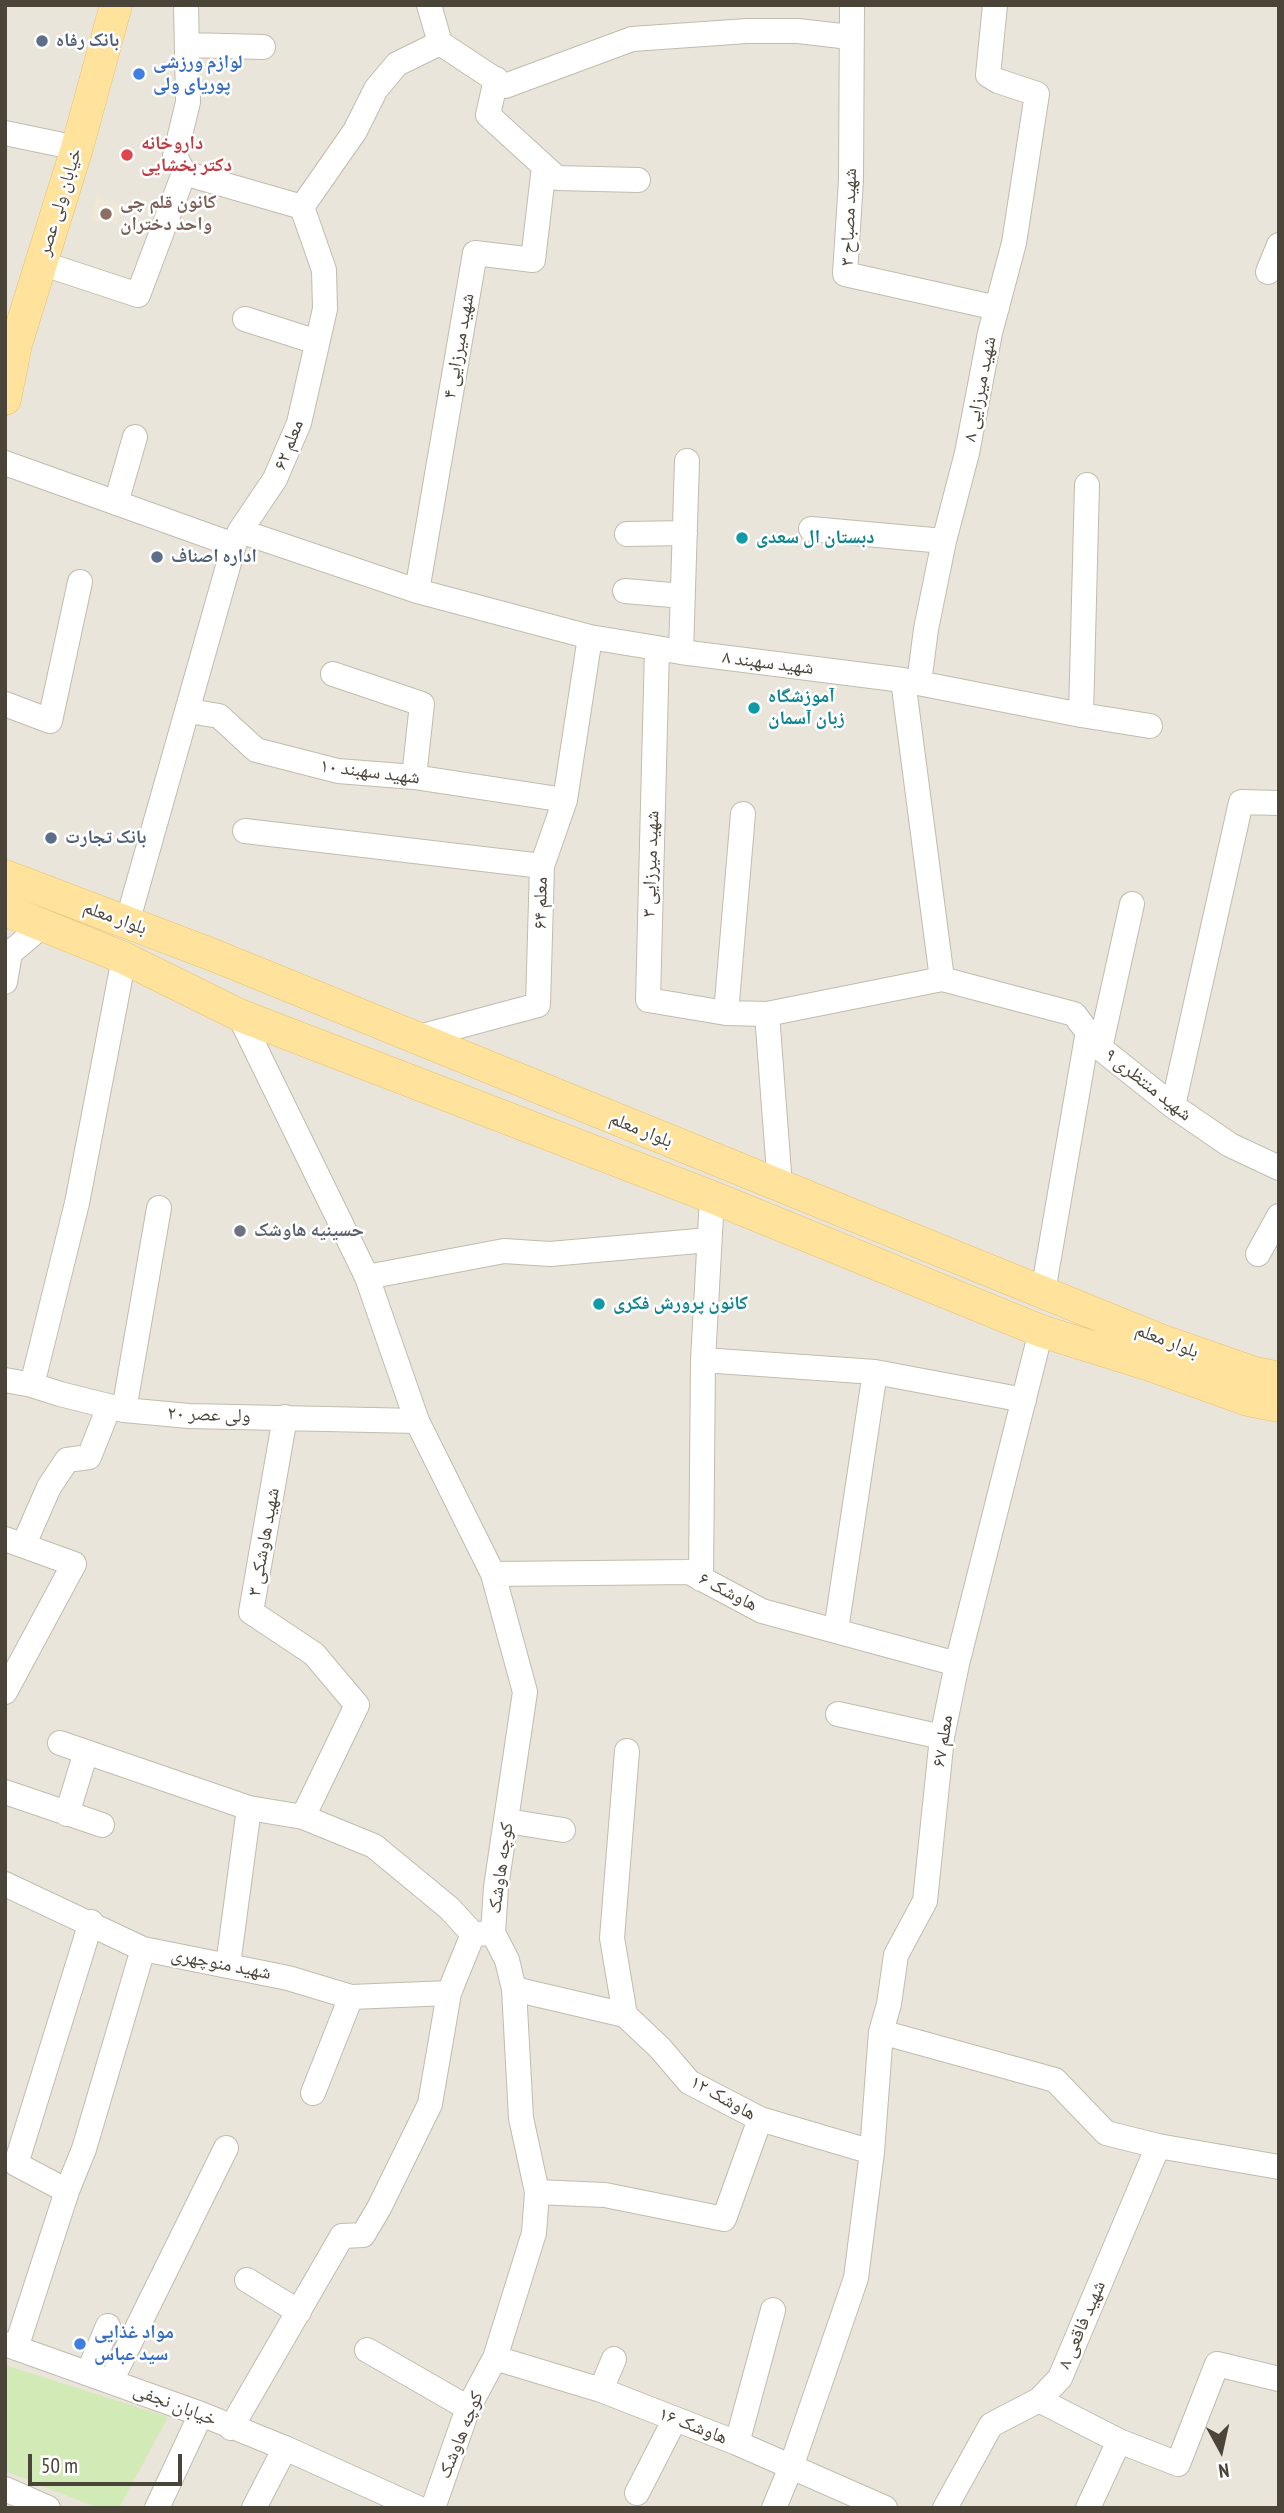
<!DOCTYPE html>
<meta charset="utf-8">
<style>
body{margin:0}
#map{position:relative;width:1284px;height:2513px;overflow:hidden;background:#f6f3ec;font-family:"PT Sans Narrow",sans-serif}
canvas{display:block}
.frame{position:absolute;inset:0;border:7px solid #4b4439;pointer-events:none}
.north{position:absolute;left:1186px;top:2415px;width:70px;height:70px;-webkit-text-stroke:5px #fff;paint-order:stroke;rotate:172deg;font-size:19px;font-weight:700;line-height:28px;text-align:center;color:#4b4439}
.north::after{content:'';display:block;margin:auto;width:24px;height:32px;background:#4b4439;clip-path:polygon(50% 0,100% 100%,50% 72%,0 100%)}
.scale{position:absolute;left:28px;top:2454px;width:154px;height:32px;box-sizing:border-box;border:4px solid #4b4439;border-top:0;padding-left:9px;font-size:21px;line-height:24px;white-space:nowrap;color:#4b4439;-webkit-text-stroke:5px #fff;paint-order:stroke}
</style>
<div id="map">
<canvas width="1284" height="2513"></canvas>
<div class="frame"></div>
<div class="north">N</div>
<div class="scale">50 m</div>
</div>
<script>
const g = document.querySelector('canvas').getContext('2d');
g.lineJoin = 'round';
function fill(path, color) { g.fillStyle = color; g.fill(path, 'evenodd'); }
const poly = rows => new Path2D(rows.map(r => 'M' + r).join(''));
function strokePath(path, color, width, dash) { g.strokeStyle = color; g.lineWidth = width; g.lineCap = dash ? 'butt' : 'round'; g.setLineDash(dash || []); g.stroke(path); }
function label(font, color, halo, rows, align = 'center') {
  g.font = font + ' "PT Sans Narrow","Noto Naskh Arabic",sans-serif'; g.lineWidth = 5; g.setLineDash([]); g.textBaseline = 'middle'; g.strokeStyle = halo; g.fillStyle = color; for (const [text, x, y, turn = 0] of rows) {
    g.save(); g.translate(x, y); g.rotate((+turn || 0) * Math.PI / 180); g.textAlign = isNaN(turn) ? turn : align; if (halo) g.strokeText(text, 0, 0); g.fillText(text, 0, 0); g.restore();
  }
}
const residential = poly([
 [5,5,1279,5,1279,2508,5,2508]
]);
const education = poly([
 [97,195,123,208,116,224,91,219]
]);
const green = poly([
 [5,2365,168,2417,119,2508,98,2508,5,2471]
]);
const minor = poly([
 [852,5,851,180,845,274,997,308],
 [440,43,505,86,632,39,747,31,798,31,850,37],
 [188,45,263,47],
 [496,79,488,115,557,178,638,180],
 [5,133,77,148],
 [184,173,175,156,188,102,186,5],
 [184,173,302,207],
 [41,263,138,295,184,173],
 [1268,272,1279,245],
 [245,319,317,342],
 [5,463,234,545],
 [116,503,135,437],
 [811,529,944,541],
 [240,531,417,591,590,637,681,652,903,680,1081,715,1087,485],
 [627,534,685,533],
 [417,591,475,253,533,260,544,167],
 [625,591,683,596],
 [657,648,648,1000,726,1013],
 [681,652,687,461],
 [333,674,422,704,414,777],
 [903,680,942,979],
 [919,683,926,629,944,541,967,453,990,333,1014,243,1037,94,998,81,988,75,995,5],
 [5,704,50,721,80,582],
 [189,711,219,716,256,750,338,771,414,777,565,800],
 [1081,715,1150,726],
 [743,814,726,1013,767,1014],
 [245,831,542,866],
 [127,923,234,545,240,531,275,479,299,423,325,309,324,270,302,207,355,131,376,89,397,64,440,43,429,5],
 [5,982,10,953,43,925],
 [239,1015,367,1277,417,1421,493,1574,525,1692,496,1887,493,1933,507,1960,514,1989,521,2118,537,2192,534,2233,495,2358,468,2408,433,2508],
 [415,1038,538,1005,542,866,565,800,590,637],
 [1100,1048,1132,904],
 [1173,1106,1241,802,1279,803],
 [780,1186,767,1014,942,979,1074,1014,1100,1048,1173,1106,1230,1145,1279,1168],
 [1258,1254,1279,1216],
 [367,1277,504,1251,550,1254,709,1240],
 [1043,1292,1088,1031],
 [703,1360,875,1372,1024,1400],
 [5,1380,32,1385,60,1394,124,1410,189,1416,417,1421],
 [32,1385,77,1203,124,958],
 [124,1410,159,1208],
 [285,1417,251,1612,314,1654,357,1705,303,1817],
 [5,1539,74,1564,5,1692],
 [24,1544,49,1487,67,1460,89,1457,109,1407],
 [493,1574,689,1572,762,1611,957,1664],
 [701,1579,703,1360,712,1197],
 [836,1630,875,1372],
 [838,1714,942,1737],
 [60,1743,249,1808],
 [5,1792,102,1825],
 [67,1814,86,1752],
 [507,1821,563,1830],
 [5,1884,143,1949,288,1978,351,1997,449,1993],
 [228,1965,249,1808,303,1817,374,1846,449,1908,473,1934],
 [514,1989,625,2015,660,2048,689,2082,760,2119,872,2152],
 [625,2015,612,1938,627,1751],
 [881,2032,1055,2080,1106,2133,1158,2146,1279,2167],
 [313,2093,351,1997],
 [67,2191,16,2164,91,1922],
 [537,2192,605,2195,724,2219,760,2119],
 [247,2280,299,2312],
 [5,2344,201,2414,285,2448,418,2508],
 [16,2348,67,2191,84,2149,143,1949],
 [367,2350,468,2408],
 [495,2358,601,2390,737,2443,885,2508],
 [88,2373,108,2326],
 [111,2381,226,2148],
 [601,2390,614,2359],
 [1039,2400,1119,2441,1178,2464,1217,2364,1279,2379],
 [231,2428,342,2236,363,2235,379,2208,430,2104,449,1993,473,1934,493,1933],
 [737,2443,773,2310],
 [5,2489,48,2508],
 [637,2493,675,2419],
 [157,2508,201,2414],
 [254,2508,285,2448],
 [774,2508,791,2467,856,2278,872,2152,881,2032,889,2004,896,1955,925,1901,942,1737,957,1664,1041,1331],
 [945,2508,991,2425,1039,2400,1060,2378,1158,2146],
 [1088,2508,1119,2441]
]);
const major = poly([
 [5,399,16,344,77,148,116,5],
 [5,876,213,955,1160,1340,1255,1373,1279,1378],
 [5,910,124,958,239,1015,712,1197,1041,1331,1150,1365,1248,1400,1279,1406]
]);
const markers = [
 [42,41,7,"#5c6f8a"],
 [139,74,7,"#3f7fe0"],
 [127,155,7,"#e0444e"],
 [106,214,7,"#8d6e63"],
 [742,538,7,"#0f9aa8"],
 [157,557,7,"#5c6f8a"],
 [754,708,7,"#0f9aa8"],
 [51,838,7,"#5c6f8a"],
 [240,1231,7,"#6b7280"],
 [599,1304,7,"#0f9aa8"],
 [80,2344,7,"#3f7fe0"]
];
const serviceNames = [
 ["بانک رفاه",56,41],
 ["اداره اصناف",171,557],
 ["بانک تجارت",65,838]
];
const shopNames = [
 ["لوازم ورزشی",153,63],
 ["پوریای ولی",153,85],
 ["مواد غذایی",94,2333],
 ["سید عباس",94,2355]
];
const healthNames = [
 ["داروخانه",141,144],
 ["دکتر بخشایی",141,166]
];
const streetNames = [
 ["خیابان ولی عصر",60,202,-73],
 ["شهید مصباح ۳",849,217,-88],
 ["شهید میرزایی ۴",459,346,-80],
 ["شهید میرزایی ۸",980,389,-79],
 ["معلم ۶۲",289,445,-69],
 ["شهید سهبند ۸",768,663,7],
 ["شهید سهبند ۱۰",370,772,7],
 ["شهید میرزایی ۳",651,864,-88],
 ["معلم ۶۴",541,903,-89],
 ["بلوار معلم",115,918,20],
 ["شهید منتظری ۹",1148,1085,38],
 ["بلوار معلم",641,1130,22],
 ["بلوار معلم",1167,1341,21],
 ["ولی عصر ۲۰",209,1415,2],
 ["شهید هاوشکی ۳",264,1542,-80],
 ["هاوشک ۶",728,1592,27],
 ["معلم ۶۷",943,1741,-81],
 ["کوچه هاوشک",501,1868,-82],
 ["شهید منوچهری",221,1964,11],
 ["هاوشک ۱۲",723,2098,29],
 ["شهید فاقعی ۸",1082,2325,-67],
 ["خیابان نجفی",175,2405,21],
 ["هاوشک ۱۶",693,2426,21],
 ["کوچه هاوشک",461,2435,-68]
];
const educationNames = [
 ["کانون قلم چی",120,203],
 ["واحد دختران",120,225]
];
const cultureNames = [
 ["دبستان ال سعدی",756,538],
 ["آموزشگاه",768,697],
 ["زبان آسمان",768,719],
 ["کانون پرورش فکری",613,1304]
];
const worshipNames = [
 ["حسینیه هاوشک",254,1231]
];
fill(residential, '#eae5da');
fill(education, '#efe8d6');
fill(green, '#d2eab5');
strokePath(minor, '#c2bbae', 26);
strokePath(major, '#e6c16a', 33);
strokePath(minor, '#fff', 24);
strokePath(major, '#ffe39c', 32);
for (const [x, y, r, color] of markers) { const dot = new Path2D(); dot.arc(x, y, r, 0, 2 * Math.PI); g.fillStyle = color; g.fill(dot); strokePath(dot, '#fff', 2.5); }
label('bold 19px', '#4e5e75', '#fff', serviceNames, 'left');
label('bold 19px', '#366cbe', '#fff', shopNames, 'left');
label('bold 19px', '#be3a42', '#fff', healthNames, 'left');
label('19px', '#4b4439', '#fff', streetNames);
label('bold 19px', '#785e54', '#fff', educationNames, 'left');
label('bold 19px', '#0d838f', '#fff', cultureNames, 'left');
label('bold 19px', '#5b616d', '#fff', worshipNames, 'left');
</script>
